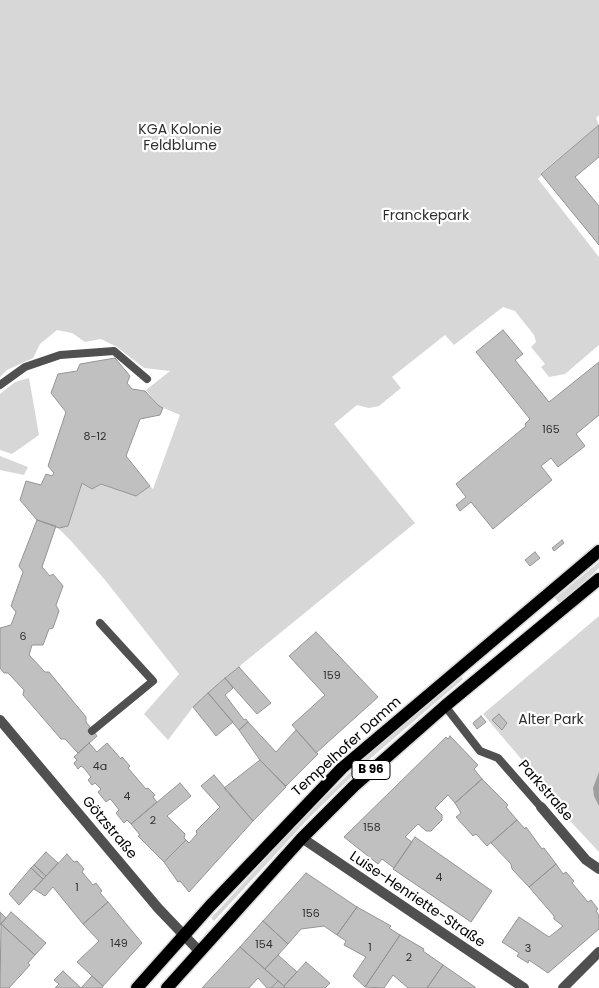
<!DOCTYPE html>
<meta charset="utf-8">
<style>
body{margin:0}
canvas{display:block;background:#fff}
</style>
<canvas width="599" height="988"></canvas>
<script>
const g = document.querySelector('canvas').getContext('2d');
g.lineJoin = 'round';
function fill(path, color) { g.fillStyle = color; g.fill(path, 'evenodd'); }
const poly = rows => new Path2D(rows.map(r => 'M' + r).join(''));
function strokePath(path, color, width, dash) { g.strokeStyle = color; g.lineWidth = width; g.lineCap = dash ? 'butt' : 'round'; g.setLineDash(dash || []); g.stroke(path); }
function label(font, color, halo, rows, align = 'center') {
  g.font = font + ' Poppins,sans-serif'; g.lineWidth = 4.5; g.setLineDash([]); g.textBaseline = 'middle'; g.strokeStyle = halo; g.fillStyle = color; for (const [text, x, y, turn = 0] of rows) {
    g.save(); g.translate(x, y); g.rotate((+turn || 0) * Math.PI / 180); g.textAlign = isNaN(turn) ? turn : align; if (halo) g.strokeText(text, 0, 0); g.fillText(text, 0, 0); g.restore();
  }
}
const green = poly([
 [0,0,599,0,599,115,596,118,599,125,541,173,542,175,538,179,599,257,599,345,565,374,549,377,541,367,545,364,531,347,536,342,534,335,515,311,503,307,454,345,445,335,392,377,401,388,379,406,369,408,357,405,334,424,415,523,225,678,193,707,168,740,144,714,179,674,105,580,72,542,56,526,68,526,82,483,92,489,101,484,136,496,150,486,153,489,180,415,159,406,146,390,170,371,144,368,117,347,101,339,85,342,72,333,57,330,40,344,33,358,7,370,0,377],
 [29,378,39,435,12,454,0,450,0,394,15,382],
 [0,456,28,467,24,475,0,470],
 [599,562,599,568,560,604,555,598],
 [599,616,599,852,547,796,550,793,483,714],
 [461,677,463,679,372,757,308,819,214,921,211,918,305,816,369,754]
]);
const water = poly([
 [599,772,599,806,594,796,593,788]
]);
const building = poly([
 [599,125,599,157,575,177,599,206,599,245,541,174,599,125],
 [503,330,523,354,515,360,549,402,599,362,599,415,576,434,585,446,558,467,551,458,541,466,552,480,493,529,471,502,460,511,456,505,466,497,456,484,526,426,525,424,530,419,476,352,503,330],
 [115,358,130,376,127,383,132,389,145,391,159,406,163,408,160,415,140,419,126,456,150,486,136,496,101,484,92,489,82,483,68,526,59,528,37,520,20,500,26,481,41,485,46,474,52,476,54,473,48,466,66,412,51,393,58,374,77,371,80,364,115,358],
 [37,520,56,526,42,567,50,576,53,574,63,586,56,605,59,611,53,628,49,629,43,645,32,645,29,655,45,672,49,672,86,717,86,722,97,736,78,753,65,739,61,739,23,695,24,690,8,673,4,673,0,668,0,628,11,625,16,612,11,606,23,572,19,566,37,520],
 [562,540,564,543,554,551,552,548,562,540],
 [535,552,540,558,530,566,525,560,535,552],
 [316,632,378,697,316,753,292,725,325,695,289,656,316,632],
 [239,667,271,703,257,714,225,678,239,667],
 [225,678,233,688,225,695,244,720,246,719,248,722,239,730,208,693,225,678],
 [208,693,233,722,216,736,193,707,208,693],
 [499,714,507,723,502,730,492,720,499,714],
 [481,716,486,722,477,729,473,723,481,716],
 [248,722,276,752,296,730,318,754,286,786,260,760,239,730,248,722],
 [450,736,478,765,474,769,482,779,455,803,448,795,435,808,442,815,442,820,431,831,426,831,418,824,405,837,412,842,394,868,382,859,378,864,344,837,446,737,448,739,450,736],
 [89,743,97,752,107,743,121,759,122,757,130,766,128,768,146,789,148,788,155,795,153,797,157,802,131,824,127,820,124,823,116,813,119,810,113,802,110,799,106,802,98,792,101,789,95,783,92,785,88,780,91,777,84,768,81,766,78,769,74,763,77,760,74,757,89,743],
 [260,760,286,787,253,821,224,788,260,760],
 [214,775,253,821,189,892,180,881,178,882,164,862,186,840,189,843,197,834,196,831,220,807,201,786,214,775],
 [482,779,508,805,506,807,517,820,487,846,476,834,473,836,456,817,461,813,455,803,482,779],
 [180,783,191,796,167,816,185,834,184,838,186,840,164,862,138,836,140,835,131,824,180,783],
 [517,820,525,829,526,827,542,849,544,848,556,864,529,887,512,869,511,864,491,843,517,820],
 [415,837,492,891,471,922,393,869,415,837],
 [46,852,58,863,46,876,34,865,46,852],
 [67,854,74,862,77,861,84,869,82,872,93,885,96,883,102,891,100,893,108,902,83,924,53,887,45,896,34,889,67,854],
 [556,864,563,874,566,872,574,881,572,883,588,902,591,900,598,909,596,911,599,915,599,929,548,973,529,960,528,963,517,956,519,953,502,942,519,917,549,937,563,926,554,919,554,916,529,887,556,864],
 [34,865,46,876,43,879,31,868,34,865],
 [31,868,43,879,19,905,9,894,31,868],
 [306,873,357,907,337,935,324,926,301,929,288,944,263,921,306,873],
 [108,902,142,943,103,986,77,962,99,941,83,924,108,902],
 [357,907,391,926,389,928,400,935,365,987,353,976,366,957,344,945,346,941,337,935,357,907],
 [0,912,6,918,0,925,0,912],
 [11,912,46,943,35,955,1,924,11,912],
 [263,921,288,944,265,969,240,947,263,921],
 [1,924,35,955,28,963,30,965,9,988,0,988,1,924],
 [400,935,424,949,423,951,443,965,427,988,408,988,393,975,384,988,365,987,400,935],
 [240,947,278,981,271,988,267,988,258,978,249,988,202,988,240,947],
 [278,955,297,972,284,986,265,969,278,955],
 [306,962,330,983,325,988,285,988,284,986,306,962],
 [443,965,475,987,475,988,427,988,443,965],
 [63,971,81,988,82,988,55,988,59,984,54,980,63,971],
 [92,976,103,986,102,988,81,988,92,976],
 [278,981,284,986,285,988,271,988,278,981]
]);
const lane = poly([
 [0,385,25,367,60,355,114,351,147,379],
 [445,706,480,751,498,758,541,807],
 [92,731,153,681,100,623]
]);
const street = poly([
 [0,720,158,908,199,951],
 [541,807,586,860,599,869],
 [302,838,524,988],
 [563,988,599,952]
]);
const primary = poly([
 [137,988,210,906,342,768,599,551],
 [167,988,302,838,354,786,445,706,599,579]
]);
const numberNames = [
 ["165",551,430],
 ["8-12",95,437],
 ["6",23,637],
 ["159",332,676],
 ["4a",100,767],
 ["4",127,797],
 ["2",153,821],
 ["158",372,828],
 ["4",439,878],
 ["1",77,888],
 ["156",311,914],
 ["149",119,944],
 ["154",264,945],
 ["1",370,948],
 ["3",528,949],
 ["2",409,958]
];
const shields = [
 [371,770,38]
];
const shieldNames = [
 ["B 96",371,770]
];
const parkNames = [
 ["KGA Kolonie",180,130],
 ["Feldblume",180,146],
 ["Franckepark",426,216],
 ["Alter Park",551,720]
];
const streetNames = [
 ["Tempelhofer Damm",347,747,-42],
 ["Parkstraße",545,791,49],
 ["Götzstraße",109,828,50],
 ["Luise-Henriette-Straße",417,900,34]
];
fill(green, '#d7d7d7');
fill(water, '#9e9e9e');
fill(building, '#c0c0c0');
strokePath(building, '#949494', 1);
strokePath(primary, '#dbdbdb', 15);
strokePath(lane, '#505050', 8);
strokePath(street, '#505050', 10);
strokePath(primary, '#000', 12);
label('11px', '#303030', null, numberNames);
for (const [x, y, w] of shields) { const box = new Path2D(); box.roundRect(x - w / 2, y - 9.5, w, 19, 4); g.fillStyle = '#fff'; g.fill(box); strokePath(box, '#000', 1); }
label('bold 12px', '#000', null, shieldNames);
label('14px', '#2e2e2e', '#fff', parkNames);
label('14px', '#000', '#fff', streetNames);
</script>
